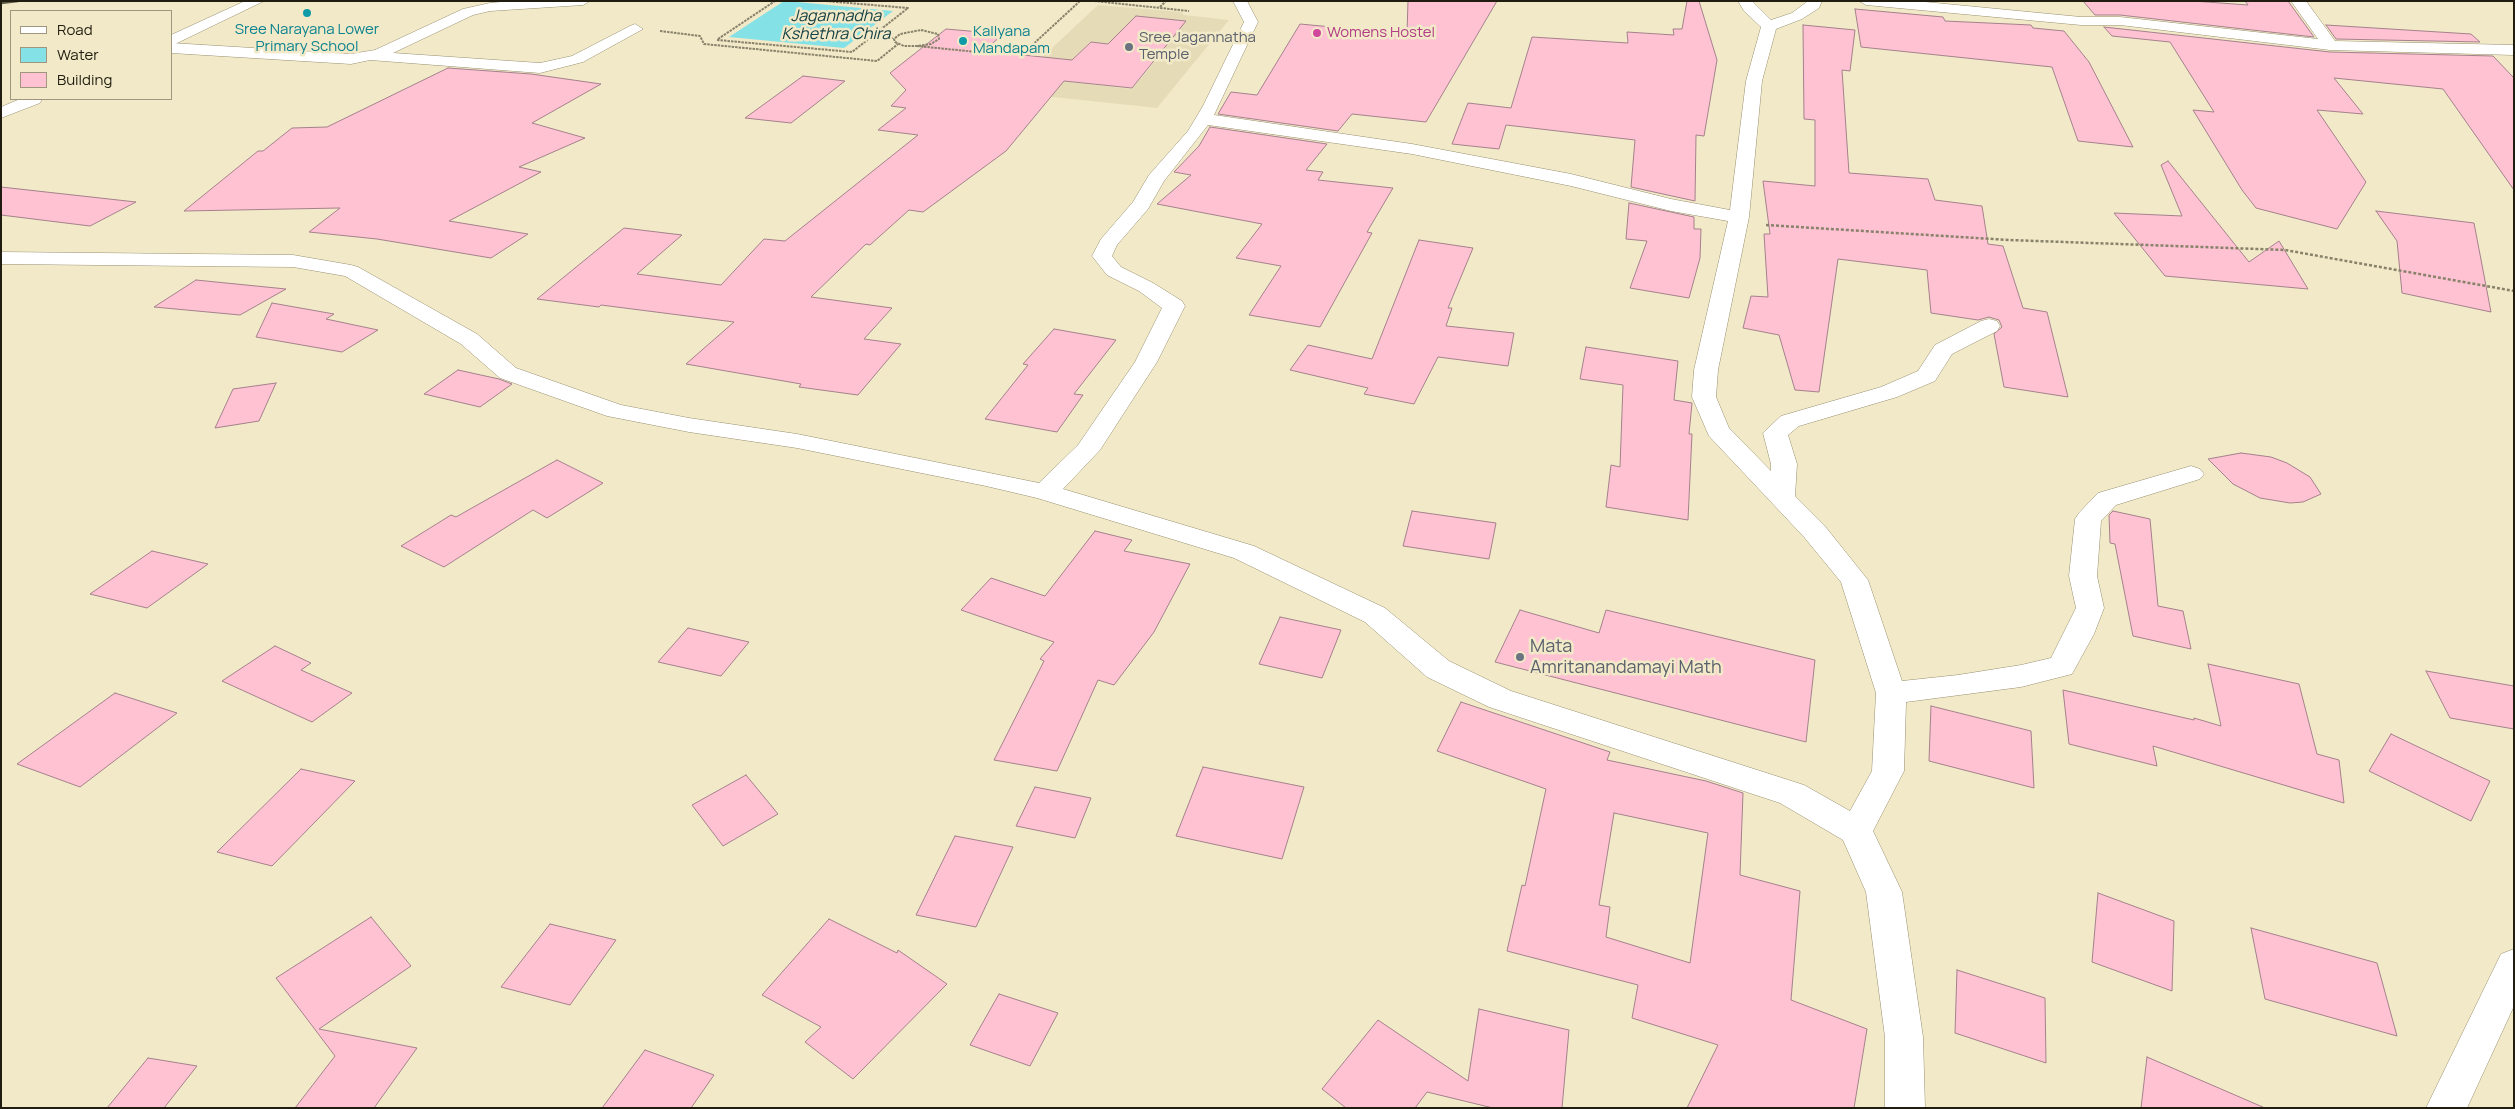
<!DOCTYPE html>
<style>
body{margin:0}
#map{position:relative;width:2515px;height:1109px;overflow:hidden;background:#f2e9c8;font-family:Manrope,sans-serif}
canvas{display:block}
.frame{position:absolute;inset:0;border:2px solid #201d10;pointer-events:none}
.legend{position:absolute;left:10px;top:10px;width:162px;height:90px;box-sizing:border-box;background:#f2e9c8;border:1px solid #9e977e;margin:0;padding:6px 9px;list-style:none;font-size:15px;color:#201d10}
.legend li{display:flex;align-items:center;gap:10px;height:25px}
.legend b{width:25px;border:1px solid #9e977e}
</style>
<div id="map">
<canvas width="2515" height="1109"></canvas>
<div class="frame"></div>
<ul class="legend">
<li><b style="height:6px;background:#fff"></b>Road</li>
<li><b style="height:14px;background:#84e2e7"></b>Water</li>
<li><b style="height:14px;background:#fec2d3"></b>Building</li>
</ul>
</div>
<script>
const g = document.querySelector('canvas').getContext('2d');
g.lineJoin = 'round';
function fill(path, color) { g.fillStyle = color; g.fill(path, 'evenodd'); }
const poly = rows => new Path2D(rows.map(r => 'M' + r).join(''));
function strokePath(path, color, width, dash) { g.strokeStyle = color; g.lineWidth = width; g.lineCap = dash ? 'butt' : 'round'; g.setLineDash(dash || []); g.stroke(path); }
function label(font, color, halo, rows, align = 'center') {
  g.font = font + ' Manrope,sans-serif'; g.lineWidth = 5; g.setLineDash([]); g.textBaseline = 'middle'; g.strokeStyle = halo; g.fillStyle = color; for (const [text, x, y, turn = 0] of rows) {
    g.save(); g.translate(x, y); g.rotate((+turn || 0) * Math.PI / 180); g.textAlign = isNaN(turn) ? turn : align; if (halo) g.strokeText(text, 0, 0); g.fillText(text, 0, 0); g.restore();
  }
}
const sand = poly([
 [1098,5,1181,12,1184,15,1229,20,1157,108,1005,92],
 [1136,16,1184,21,1174,33,1149,46,1166,48,1132,89,1051,80,1090,42,1116,45,1123,28]
]);
const water = poly([
 [784,1,786,1,893,11,844,48,729,37]
]);
const building = poly([
 [1408,1,1497,1,1426,122,1352,114,1338,131,1218,114,1231,92,1257,95,1300,24,1407,34,1408,1],
 [1687,1,1699,1,1717,60,1704,136,1696,135,1695,201,1631,187,1635,140,1506,125,1499,149,1452,144,1468,103,1511,108,1532,37,1628,43,1627,32,1674,35,1673,29,1682,29,1687,1],
 [2083,1,2193,1,2248,5,2245,1,2288,1,2314,37,2120,15,2095,15,2083,1],
 [1855,9,1943,17,1945,21,2031,25,2033,28,2064,31,2089,62,2133,147,2078,141,2052,67,1861,47,1855,9],
 [1136,16,1186,21,1132,88,1064,81,1006,151,923,212,909,210,870,245,866,244,811,297,892,308,864,339,901,344,858,395,799,387,801,384,686,364,734,322,601,305,599,307,537,299,624,228,682,235,637,274,721,285,764,239,785,241,918,135,878,130,906,108,891,106,906,90,890,73,946,29,1003,34,984,51,1072,60,1091,42,1108,44,1136,16],
 [1803,25,1855,30,1850,71,1842,70,1849,173,1928,179,1935,200,1982,206,1988,244,2003,246,2023,308,2047,312,2068,397,2004,387,1994,334,2002,327,1999,320,1989,317,1978,320,1931,313,1927,270,1838,259,1819,392,1795,390,1779,335,1743,328,1751,296,1768,297,1764,234,1770,234,1763,181,1815,186,1815,120,1804,119,1803,25],
 [2326,25,2471,34,2480,42,2336,39,2326,25],
 [2104,27,2330,52,2493,56,2514,78,2514,190,2443,89,2334,78,2363,114,2317,110,2366,182,2337,229,2256,208,2242,190,2193,110,2214,112,2170,42,2112,36,2104,27],
 [448,68,531,74,601,84,532,123,585,138,519,167,541,172,449,221,528,234,491,258,377,239,309,232,340,208,184,211,258,151,263,151,292,128,327,127,448,68],
 [803,76,845,81,791,123,745,118,803,76],
 [1210,127,1327,144,1306,170,1323,172,1318,180,1393,188,1367,232,1372,233,1320,327,1249,315,1281,266,1236,258,1262,224,1157,204,1191,175,1174,172,1199,146,1210,127],
 [2168,161,2249,262,2279,241,2308,289,2165,276,2114,213,2182,216,2161,165,2168,161],
 [1,187,136,202,90,226,1,215,1,187],
 [1629,203,1694,217,1694,229,1701,229,1700,258,1689,298,1630,288,1647,241,1626,239,1629,203],
 [2376,211,2474,223,2491,312,2402,293,2397,241,2376,211],
 [1419,240,1473,248,1448,308,1452,308,1446,326,1514,333,1508,366,1438,357,1414,404,1364,394,1368,388,1290,370,1308,345,1372,359,1419,240],
 [196,280,286,289,240,315,154,307,196,280],
 [272,303,334,314,326,319,378,330,342,352,256,337,272,303],
 [1054,329,1116,340,1074,394,1083,395,1057,432,985,419,1028,365,1023,364,1054,329],
 [1586,347,1678,361,1674,400,1692,403,1689,434,1692,434,1688,520,1606,507,1611,465,1620,467,1623,385,1580,379,1586,347],
 [458,370,499,379,512,384,480,407,424,394,458,370],
 [276,383,259,421,215,428,233,389,276,383],
 [2241,453,2271,457,2287,463,2310,477,2321,494,2303,502,2290,503,2260,498,2233,484,2208,459,2241,453],
 [557,460,603,483,547,518,533,510,444,567,401,546,451,515,456,517,557,460],
 [1412,511,1496,523,1489,559,1403,546,1412,511],
 [2113,511,2150,519,2158,606,2183,611,2191,649,2133,636,2115,544,2110,543,2109,515,2113,511],
 [1095,531,1132,540,1124,551,1190,564,1154,632,1114,685,1098,680,1057,771,994,760,1044,661,1040,659,1054,642,961,610,991,578,1045,596,1095,531],
 [152,551,208,564,147,608,90,594,152,551],
 [1520,610,1599,633,1606,610,1815,660,1806,742,1495,662,1520,610],
 [1280,617,1341,630,1322,678,1259,664,1280,617],
 [688,628,749,642,721,676,658,662,688,628],
 [275,646,311,663,301,670,352,693,312,722,222,681,275,646],
 [2208,664,2299,684,2317,754,2339,760,2344,803,2153,746,2157,766,2069,744,2063,690,2194,720,2194,718,2221,726,2208,664],
 [2426,671,2514,686,2514,729,2450,718,2426,671],
 [115,693,177,713,80,787,17,764,115,693],
 [1461,702,1610,752,1607,760,1706,781,1743,793,1740,875,1800,891,1791,1000,1867,1029,1854,1108,1687,1108,1718,1045,1632,1018,1638,985,1507,951,1522,885,1525,886,1546,789,1437,751,1461,702],
 [1614,813,1708,833,1690,963,1606,937,1610,907,1599,905,1614,813],
 [1931,706,2031,731,2034,788,1929,761,1931,706],
 [2391,734,2490,781,2471,821,2369,771,2391,734],
 [1203,767,1304,787,1282,859,1176,836,1203,767],
 [301,769,355,781,272,866,217,852,301,769],
 [746,775,778,814,723,846,692,805,746,775],
 [1035,787,1091,798,1075,838,1016,826,1035,787],
 [955,836,1013,847,976,927,916,915,955,836],
 [2098,893,2174,921,2172,991,2092,962,2098,893],
 [371,917,411,966,319,1029,417,1048,374,1108,295,1108,335,1056,276,978,371,917],
 [829,919,897,953,898,950,947,984,853,1079,805,1042,821,1027,762,995,829,919],
 [550,924,616,940,570,1005,501,987,550,924],
 [2251,928,2377,963,2397,1036,2265,999,2251,928],
 [1957,970,2045,998,2046,1063,1955,1033,1957,970],
 [999,994,1058,1013,1030,1066,970,1045,999,994],
 [1479,1009,1569,1030,1562,1108,1493,1108,1427,1092,1415,1108,1346,1108,1322,1089,1378,1020,1468,1081,1479,1009],
 [645,1050,714,1075,691,1108,602,1108,645,1050],
 [2147,1057,2265,1108,2141,1108,2147,1057],
 [148,1058,197,1066,164,1108,107,1108,148,1058]
]);
const pathFar1 = poly([
 [1094,1,1189,11],
 [1160,7,1166,1],
 [921,30,938,34,939,39,931,44,917,46,904,46,895,42,894,39,900,34,921,30],
 [660,31,700,36,704,44,877,61,898,44],
 [873,36,894,38],
 [718,39,775,1],
 [717,40,852,52,908,8,825,1],
 [917,46,987,53,997,45,1029,48,1080,1]
]);
const path = poly([
 [1766,225,2009,240,2285,250,2514,291]
]);
const minor = poly([
 [512,1,590,1,583,5,490,11,473,15,393,53,540,63,572,56,630,26,635,24,643,29,583,62,540,73,370,60,351,64,171,53,171,43,351,54,375,50,463,9,490,3,512,1],
 [1233,1,1247,1,1258,22,1214,115,1412,144,1571,174,1671,199,1730,210,1746,81,1761,27,1744,11,1738,1,1752,1,1771,20,1792,13,1808,1,1822,1,1819,8,1802,19,1776,29,1762,81,1749,217,1718,370,1716,397,1729,428,1771,471,1771,464,1763,433,1781,416,1881,387,1918,371,1935,345,1981,321,1989,319,1997,321,2000,326,1997,331,1952,354,1935,381,1897,397,1799,426,1788,435,1797,464,1795,496,1824,525,1868,580,1902,681,1958,675,2021,665,2051,658,2076,608,2069,576,2075,519,2079,513,2098,493,2191,466,2200,469,2204,474,2200,479,2116,505,2101,521,2097,576,2104,608,2094,634,2072,674,2021,687,1906,702,1904,771,1873,831,1902,892,1923,1037,1925,1108,1885,1108,1885,1037,1866,892,1843,840,1780,803,1489,707,1427,677,1365,622,1234,558,1037,498,986,486,797,448,689,432,607,416,500,378,461,344,345,276,293,267,1,264,1,252,293,255,351,265,358,267,477,334,516,368,621,405,689,418,797,434,1039,483,1078,445,1135,362,1162,308,1139,291,1107,275,1092,256,1101,239,1133,202,1149,175,1188,131,1203,106,1244,22,1233,1],
 [1208,125,1412,154,1571,186,1671,211,1728,221,1694,370,1692,397,1709,436,1804,537,1841,582,1876,693,1872,771,1850,811,1804,785,1511,691,1449,661,1385,608,1254,546,1063,489,1100,450,1157,362,1185,306,1182,301,1153,283,1121,267,1112,256,1117,245,1148,209,1164,181,1208,125],
 [1859,1,1915,1,2081,17,2120,17,2318,39,2291,1,2306,1,2335,41,2514,45,2514,55,2330,50,2120,25,2081,25,1866,5,1859,1]
]);
const primary = poly([
 [245,1,264,1,171,46,171,35,245,1],
 [20,99,42,99,40,103,1,118,1,107,20,99],
 [2514,949,2514,1006,2467,1108,2426,1108,2501,954,2514,949]
]);
const rail = poly([
 [1,3,18,1]
]);
const markers = [
 [307,13,5,"#0f9aa8"],
 [1317,33,5,"#d1479c"],
 [963,41,5,"#0f9aa8"],
 [1129,47,5,"#6b7280"],
 [1520,657,5,"#6b7280"]
];
const farCulturenames = [
 ["Sree Narayana Lower",307,30],
 ["Primary School",307,47],
 ["Kallyana",973,32,"left"],
 ["Mandapam",973,49,"left"]
];
const farHotelnames = [
 ["Womens Hostel",1327,33]
];
const farWorshipnames = [
 ["Sree Jagannatha",1139,38],
 ["Temple",1139,55]
];
const farWaternames = [
 ["Jagannadha",836,17],
 ["Kshethra Chira",836,35]
];
const worshipNames = [
 ["Mata",1530,647],
 ["Amritanandamayi Math",1530,668]
];
fill(sand, '#e5dcb7');
fill(water, '#84e2e7');
fill(building, '#fec2d3');
strokePath(building, '#a4818b', 1);
strokePath(minor, '#989071', 1);
strokePath(primary, '#989071', 1);
strokePath(pathFar1, '#88826b', 2, [2.5, 1]);
strokePath(path, '#88826b', 2.5, [3, 2]);
fill(minor, '#fff');
fill(primary, '#fff');
strokePath(rail, '#5e5946', 2.5);
for (const [x, y, r, color] of markers) { const dot = new Path2D(); dot.arc(x, y, r, 0, 2 * Math.PI); g.fillStyle = color; g.fill(dot); strokePath(dot, '#f2e9c8', 2); }
label('15px', '#0d838f', '#f2e9c8', farCulturenames);
label('15px', '#b23c85', '#f2e9c8', farHotelnames, 'left');
label('15px', '#5b616d', '#f2e9c8', farWorshipnames, 'left');
label('italic 16px', '#164245', '#f2e9c8', farWaternames);
label('18px', '#5b616d', '#f2e9c8', worshipNames, 'left');
</script>
